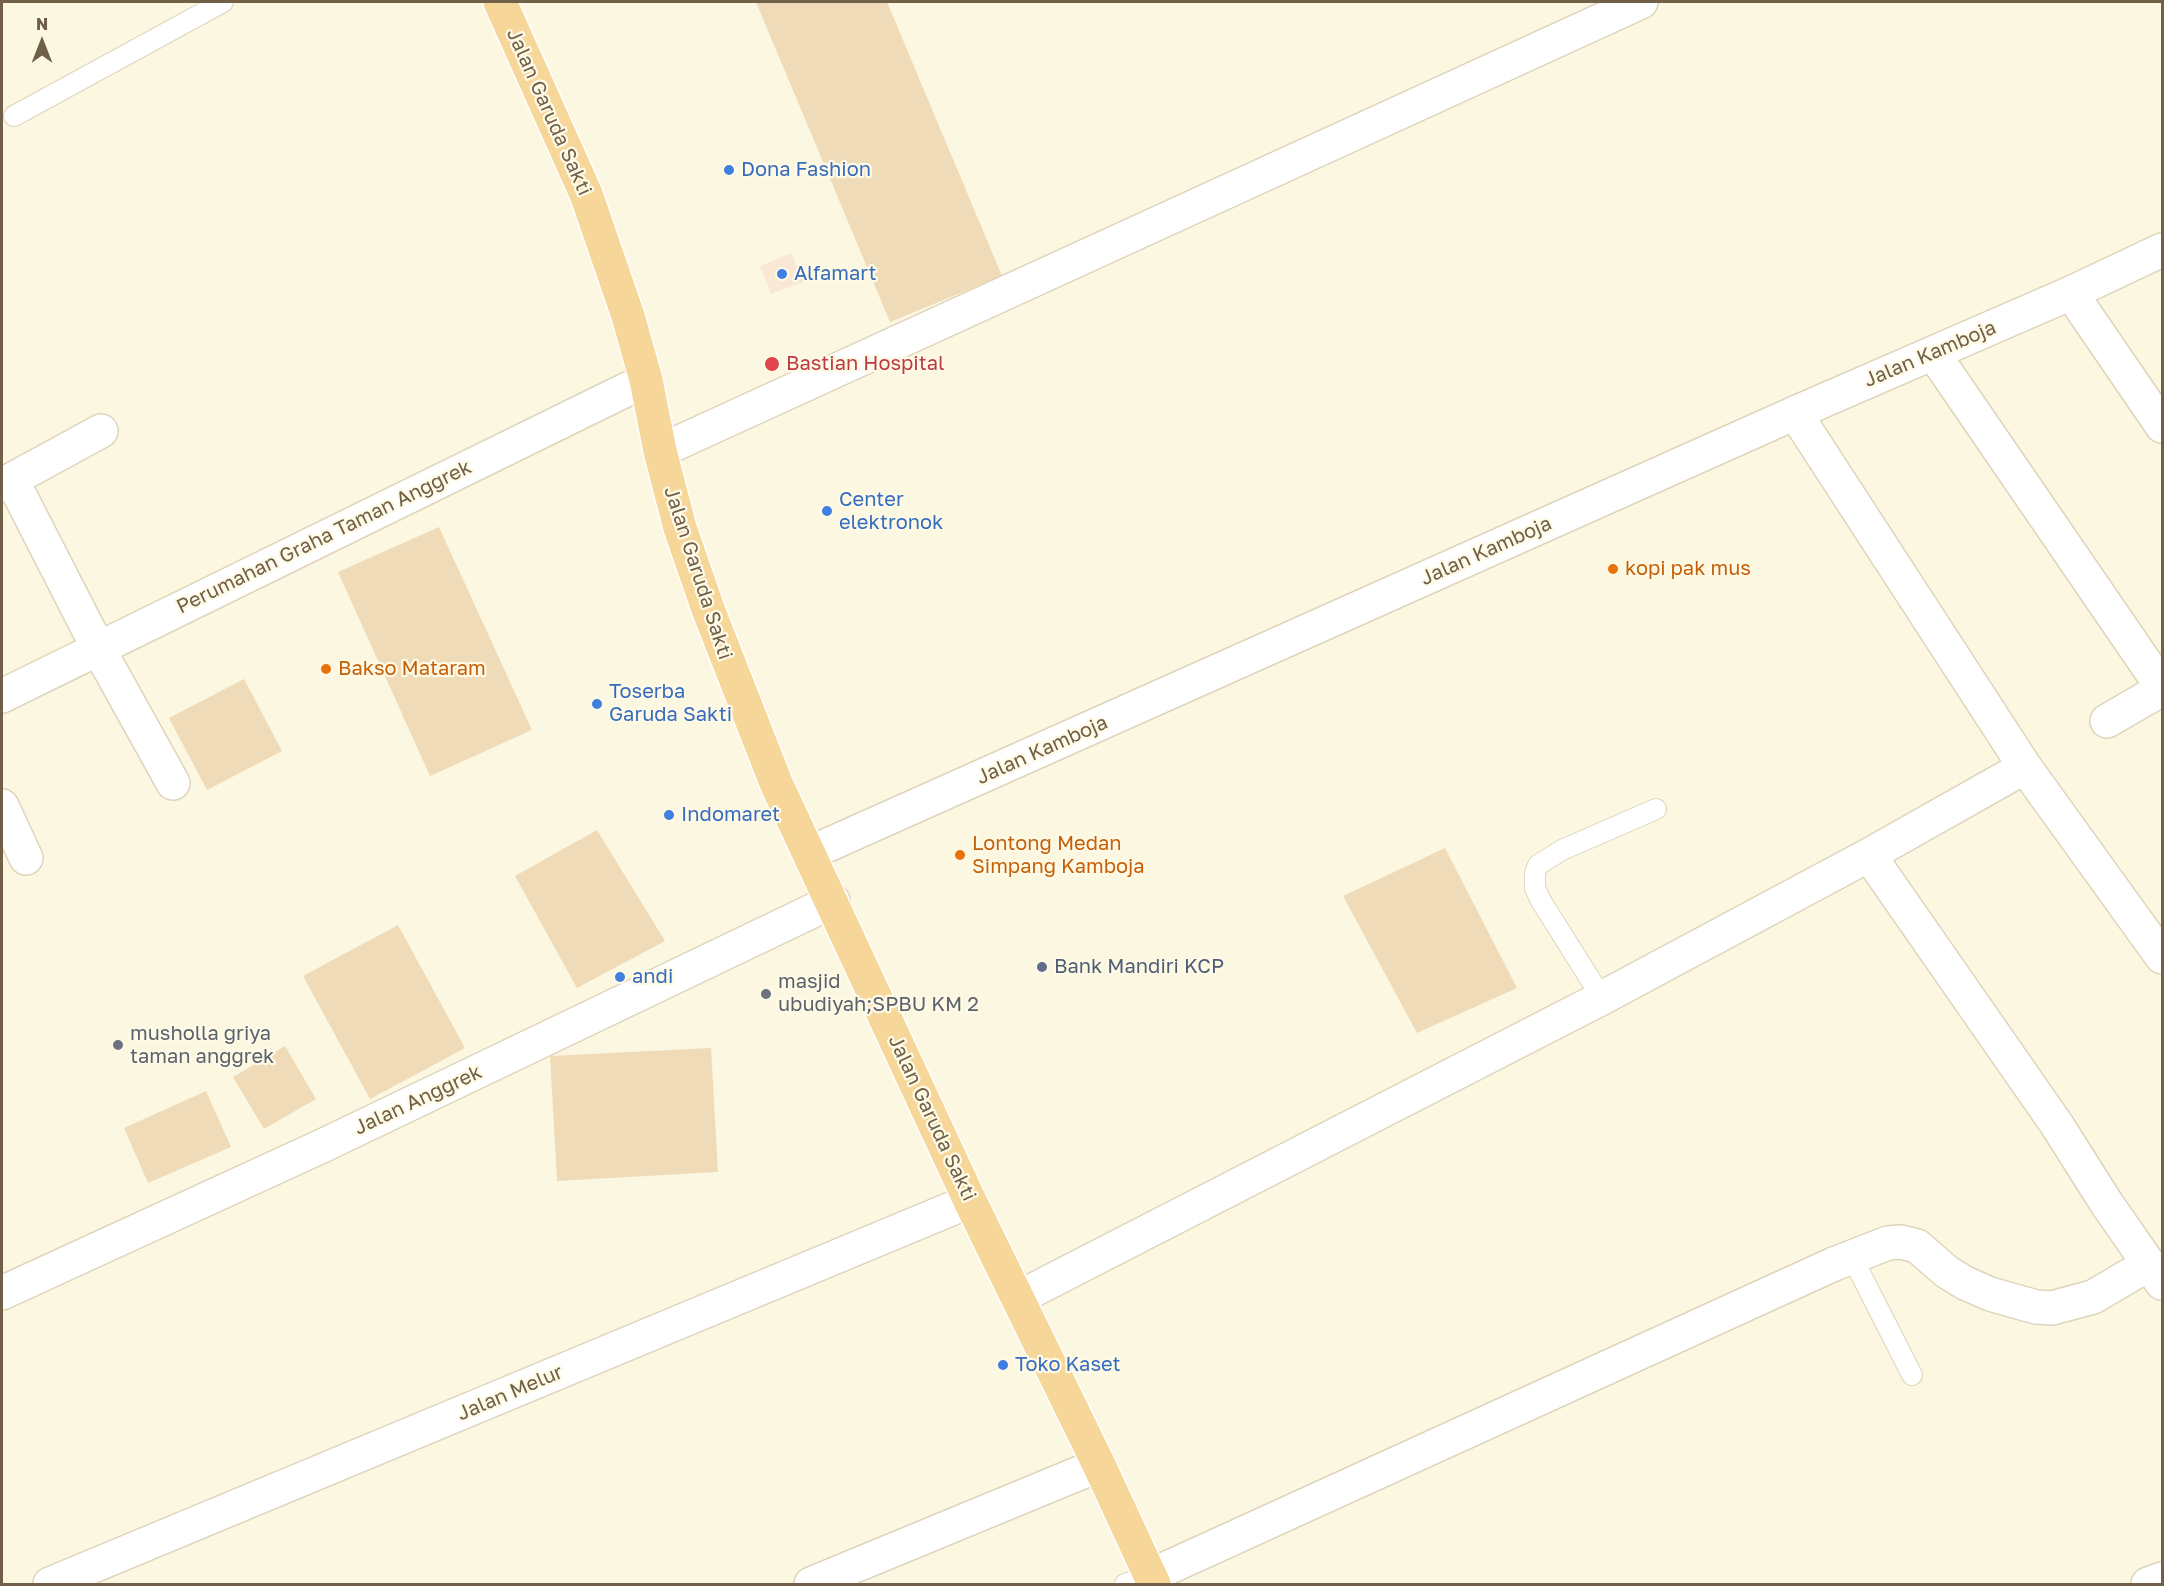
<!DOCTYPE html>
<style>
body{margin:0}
#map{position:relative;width:2164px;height:1586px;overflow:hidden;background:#fbf7e0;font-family:"Golos Text",sans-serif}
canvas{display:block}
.frame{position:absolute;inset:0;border:3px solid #716048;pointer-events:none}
.north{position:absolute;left:12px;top:12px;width:60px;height:60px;-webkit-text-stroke:4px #fefae6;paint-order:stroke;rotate:0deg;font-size:16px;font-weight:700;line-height:24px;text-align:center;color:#716048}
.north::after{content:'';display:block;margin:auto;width:21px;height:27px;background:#716048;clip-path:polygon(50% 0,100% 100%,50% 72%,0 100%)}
</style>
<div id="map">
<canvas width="2164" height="1586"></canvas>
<div class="frame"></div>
<div class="north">N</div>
</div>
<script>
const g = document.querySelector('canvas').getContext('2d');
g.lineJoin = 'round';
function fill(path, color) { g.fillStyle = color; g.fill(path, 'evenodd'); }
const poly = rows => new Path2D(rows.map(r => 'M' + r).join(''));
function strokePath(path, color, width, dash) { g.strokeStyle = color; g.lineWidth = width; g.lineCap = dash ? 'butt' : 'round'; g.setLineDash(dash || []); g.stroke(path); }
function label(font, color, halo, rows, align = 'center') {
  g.font = font + ' "Golos Text",sans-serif'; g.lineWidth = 4.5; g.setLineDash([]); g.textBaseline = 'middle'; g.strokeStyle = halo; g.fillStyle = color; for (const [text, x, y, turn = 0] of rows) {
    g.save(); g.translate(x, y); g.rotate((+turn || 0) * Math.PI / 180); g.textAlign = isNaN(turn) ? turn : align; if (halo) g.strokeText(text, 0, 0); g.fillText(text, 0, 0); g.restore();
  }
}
const commercial = poly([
 [791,253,804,282,771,294,760,266]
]);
const building = poly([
 [756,2,887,2,1002,276,890,322],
 [439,527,532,730,430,776,338,572],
 [244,679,282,751,207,790,169,718],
 [597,830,665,941,577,988,515,876],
 [1445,848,1517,988,1417,1033,1343,896],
 [398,925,465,1048,370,1099,303,976],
 [285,1046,316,1099,264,1129,233,1077],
 [711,1048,718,1172,557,1181,550,1056],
 [206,1091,231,1147,148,1183,124,1128]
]);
const service = poly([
 [14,116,223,2],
 [1602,998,1541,901,1535,888,1535,873,1538,865,1562,850,1656,809],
 [1852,1257,1912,1375],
 [1125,1584,1150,1576]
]);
const minor = poly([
 [2071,293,2162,426],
 [1933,353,2162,687],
 [660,451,1641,2],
 [12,480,98,648,173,783],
 [2,485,101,431],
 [2,696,646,380],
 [2107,721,2162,689],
 [2025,767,2162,957],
 [2,806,26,858],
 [1869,855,2057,1125,2107,1204,2162,1283],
 [2,1293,322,1146,833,901],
 [1018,1298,1602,998,1869,855,2025,767,1795,413],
 [1150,1576,1834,1264,1888,1243,1901,1242,1917,1246,1947,1272,1965,1283,1990,1294,2036,1307,2052,1308,2093,1297,2149,1264],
 [50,1584,970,1201],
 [811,1584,1099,1465],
 [2148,1584,2162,1579]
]);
const tertiary = poly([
 [810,853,1795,413,2071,293,2162,250]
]);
const trunk = poly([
 [500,2,586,194,628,316,646,380,660,451,680,528,708,609,776,783,970,1201,1099,1465,1154,1584]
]);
const markers = [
 [729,170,6,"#3f7fe0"],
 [782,274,6,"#3f7fe0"],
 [772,364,8,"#e0444e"],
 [827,511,6,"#3f7fe0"],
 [1613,569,6,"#e8710a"],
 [326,669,6,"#e8710a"],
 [597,704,6,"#3f7fe0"],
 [669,815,6,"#3f7fe0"],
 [960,855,6,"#e8710a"],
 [1042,967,6,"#5c6f8a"],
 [620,977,6,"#3f7fe0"],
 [766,994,6,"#6b7280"],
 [118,1045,6,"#6b7280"],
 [1003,1365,6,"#3f7fe0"]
];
const streetNames = [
 ["Jalan Garuda Sakti",549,112,66],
 ["Jalan Kamboja",1930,354,-23],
 ["Perumahan Graha Taman Anggrek",324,537,-26],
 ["Jalan Kamboja",1486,551,-24],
 ["Jalan Garuda Sakti",698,573,72],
 ["Jalan Kamboja",1042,750,-24],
 ["Jalan Anggrek",418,1100,-25],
 ["Jalan Garuda Sakti",932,1118,65],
 ["Jalan Melur",510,1393,-23]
];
const shopNames = [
 ["Dona Fashion",741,170],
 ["Alfamart",794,274],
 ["Center",839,500],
 ["elektronok",839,523],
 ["Toserba",609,692],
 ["Garuda Sakti",609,715],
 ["Indomaret",681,815],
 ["andi",632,977],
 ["Toko Kaset",1015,1365]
];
const healthNames = [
 ["Bastian Hospital",786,364]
];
const foodNames = [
 ["kopi pak mus",1625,569],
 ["Bakso Mataram",338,669],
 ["Lontong Medan",972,844],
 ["Simpang Kamboja",972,867]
];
const serviceNames = [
 ["Bank Mandiri KCP",1054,967]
];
const worshipNames = [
 ["masjid",778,982],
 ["ubudiyah;SPBU KM 2",778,1005],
 ["musholla griya",130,1034],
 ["taman anggrek",130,1057]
];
fill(commercial, '#fbe8d4');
fill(building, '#f0dbb9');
strokePath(service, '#dfd4bc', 22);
strokePath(minor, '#dfd4bc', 36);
strokePath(tertiary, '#dfd4bc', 36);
strokePath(trunk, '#fff', 36);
strokePath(service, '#fff', 20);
strokePath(minor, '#fff', 33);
strokePath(tertiary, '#fff', 33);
strokePath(trunk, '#f6d799', 33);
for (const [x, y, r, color] of markers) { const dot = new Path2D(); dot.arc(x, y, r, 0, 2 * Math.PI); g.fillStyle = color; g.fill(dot); strokePath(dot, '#fefae6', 2); }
label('20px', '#716048', '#fefae6', streetNames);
label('20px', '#366cbe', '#fefae6', shopNames, 'left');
label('20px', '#be3a42', '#fefae6', healthNames, 'left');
label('20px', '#c56008', '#fefae6', foodNames, 'left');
label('20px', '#4e5e75', '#fefae6', serviceNames, 'left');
label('20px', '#5b616d', '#fefae6', worshipNames, 'left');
</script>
